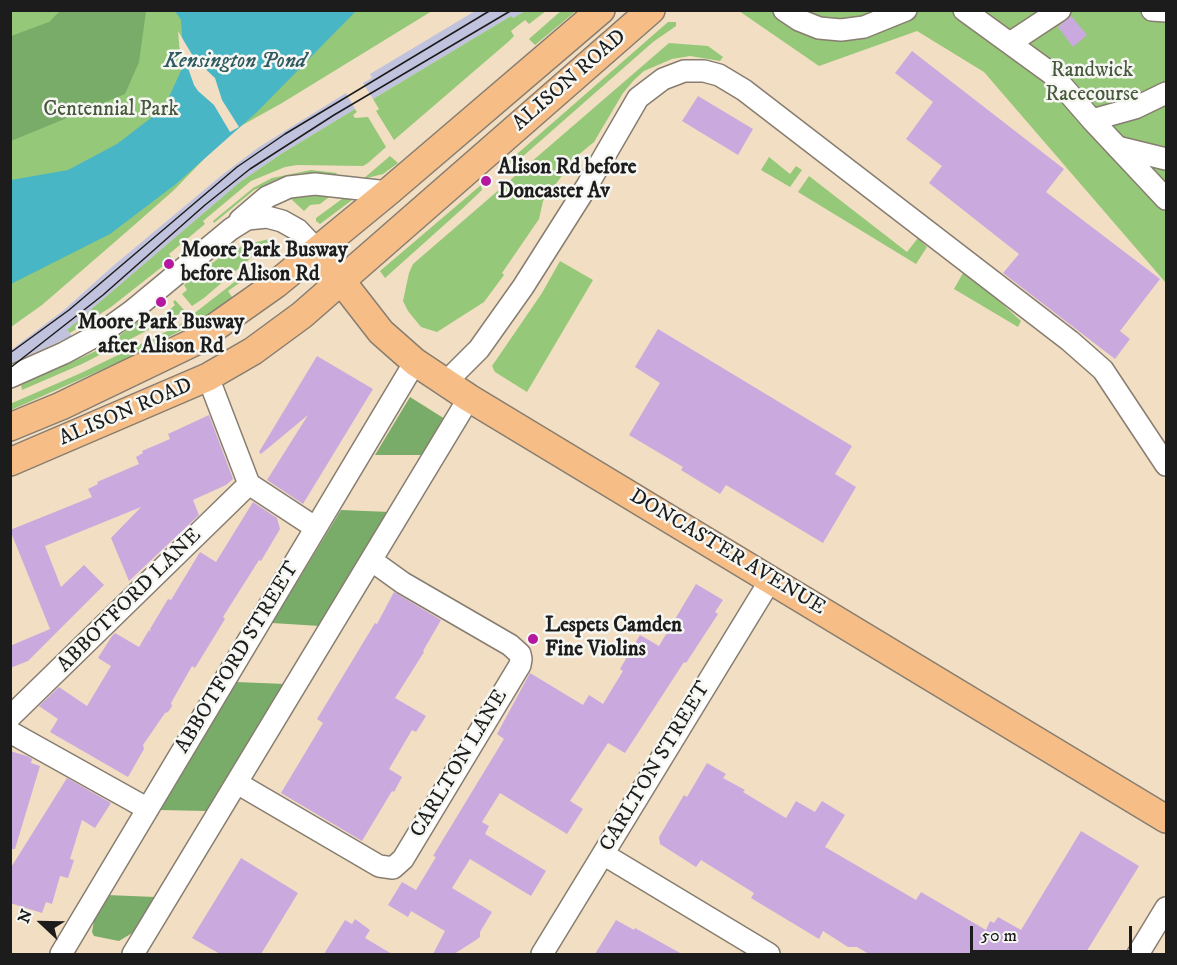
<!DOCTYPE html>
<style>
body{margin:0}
#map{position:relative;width:1177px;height:965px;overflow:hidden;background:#f2dec3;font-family:"IM FELL DW Pica",serif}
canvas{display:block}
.frame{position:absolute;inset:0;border:12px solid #1c1c1c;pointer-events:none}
.north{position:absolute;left:12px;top:893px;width:60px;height:60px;-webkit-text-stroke:4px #f6f6f2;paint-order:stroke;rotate:292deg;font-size:16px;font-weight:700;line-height:24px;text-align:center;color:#1c1c1c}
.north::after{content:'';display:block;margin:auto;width:21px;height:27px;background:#1c1c1c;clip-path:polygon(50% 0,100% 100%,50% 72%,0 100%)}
.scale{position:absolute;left:970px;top:926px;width:162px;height:27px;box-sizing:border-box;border:3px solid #1c1c1c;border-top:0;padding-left:8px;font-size:18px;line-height:21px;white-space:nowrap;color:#1c1c1c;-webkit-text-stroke:4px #f6f6f2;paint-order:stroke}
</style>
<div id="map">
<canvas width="1177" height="965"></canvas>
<div class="frame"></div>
<div class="north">N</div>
<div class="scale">50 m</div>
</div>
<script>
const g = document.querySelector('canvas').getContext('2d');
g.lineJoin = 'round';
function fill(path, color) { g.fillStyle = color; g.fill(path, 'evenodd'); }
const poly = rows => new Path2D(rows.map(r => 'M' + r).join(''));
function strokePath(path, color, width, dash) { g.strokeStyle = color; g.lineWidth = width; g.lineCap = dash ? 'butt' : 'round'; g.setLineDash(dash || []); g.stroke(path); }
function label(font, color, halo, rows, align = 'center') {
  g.font = font + ' "IM FELL DW Pica",serif'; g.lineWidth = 5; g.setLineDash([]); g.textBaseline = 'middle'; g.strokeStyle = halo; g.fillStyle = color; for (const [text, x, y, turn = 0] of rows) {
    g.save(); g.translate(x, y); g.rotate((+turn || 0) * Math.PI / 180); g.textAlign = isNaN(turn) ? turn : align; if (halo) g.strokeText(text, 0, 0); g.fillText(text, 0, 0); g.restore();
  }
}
const industrial = poly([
 [475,11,527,11,512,18,511,16,373,99,363,83,372,78,370,74],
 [346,93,355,109,281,154,240,182,67,330,72,336,11,363,11,350,64,310,113,266,222,175,259,147]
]);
const green = poly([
 [527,10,546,11,529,24,525,20,511,31,514,36,508,42,394,140,376,111,379,109,373,99,511,16,513,18],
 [562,10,576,11,535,45,529,39],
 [11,11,432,11,282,103,230,132,174,190,132,227,42,305,11,327],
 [739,11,1166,11,1166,283,984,72,917,31,819,66],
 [668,22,676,22,676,26,653,42,513,165,509,161],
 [669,43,708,46,723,57,720,61,690,56,672,59,644,71,634,80,623,93,594,142,577,156,574,155,561,177,543,201,539,219,502,273,504,275,484,302,437,332,421,327,408,311,403,301,409,273,413,264],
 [355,109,357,112,353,115,355,118,368,117,386,147,368,163,363,166,297,165,285,167,251,181,203,221,205,224,169,254,172,259,111,307,70,333,67,330,240,182,281,154],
 [390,156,398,163,383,174,363,179],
 [769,157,790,174,796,166,802,170,790,187,761,170],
 [311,170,337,173,335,176,303,173,280,178,254,190,214,223,213,221,253,188,272,178],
 [809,176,907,252,918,238,927,247,916,264,798,192],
 [481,185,482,190,462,209,385,278,380,271],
 [291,194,333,194,320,204,310,205,304,211,289,197],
 [346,196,352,197,352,200,320,224,316,221,316,218],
 [274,238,204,298,192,306,182,294,187,290,184,285,224,254,248,244],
 [560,261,593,280,527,392,495,372,492,366,542,293],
 [246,273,249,276,228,291,234,300,203,319,126,359,11,410,10,404,81,373,178,326],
 [963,273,998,300,1021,321,1018,327,954,289],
 [175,300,185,311,82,364,22,390,21,385,98,350,119,336,146,315,153,324,175,305,173,302]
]);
const forest = poly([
 [60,11,146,11,139,62,125,94,11,141,11,36,49,22],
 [410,397,445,419,425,455,375,455],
 [341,510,390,512,320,626,272,623],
 [236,682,285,684,207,811,159,810],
 [107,895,155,897,134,932,119,941,94,936,92,932,95,915]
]);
const water = poly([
 [175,11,356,11,257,112,176,184,110,234,11,284,11,180,68,170,117,144,164,108,184,64,181,20]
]);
const pier = poly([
 [178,31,194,58,215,78,222,100,239,127,230,132,214,105,198,91,194,85,187,65,180,54]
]);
const building = poly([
 [1071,16,1087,35,1073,47,1058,27],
 [912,51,1064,169,1046,192,1160,279,1120,331,1130,339,1115,359,1003,273,1019,254,929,183,942,166,906,139,933,102,895,73],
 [698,96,753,129,738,155,682,121],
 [658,329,852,446,835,474,856,487,823,543,726,485,720,494,681,470,683,467,629,435,660,383,635,367],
 [317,356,373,389,303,504,267,480,308,415,261,454,259,452],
 [209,415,233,479,226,485,193,500,199,515,129,581,111,538,141,507,45,546,61,587,84,565,104,585,28,661,10,668,10,646,50,629,10,530,92,497,88,489,98,484,97,482,139,464,136,457,143,453,142,451,170,439,168,434],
 [253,502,277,518,280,529,261,561,259,560,223,617,225,619,195,668,192,666,171,703,172,706,168,712,165,713,143,745,144,749,128,777,50,732,58,719,39,706,59,687,87,706,111,666,98,658,112,636,115,633,139,647,149,630,151,632,150,629,168,599,171,600,200,552,216,562],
 [696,584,723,600,715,612,718,614,686,663,684,662,625,753,608,743,570,801,583,809,567,834,500,793,482,822,489,826,485,834,546,871,531,896,470,859,452,888,492,912,480,932,480,937,476,940,454,954,433,954,445,931,411,911,408,917,388,905,402,882,416,890,436,857,433,856,504,739,497,734,530,673,583,705,589,695,603,704,623,671,620,669,640,635,659,646],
 [394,592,441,620,423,651,424,652,395,698,426,716,416,732,412,730,389,769,402,777,394,792,392,791,362,841,281,793,323,723,317,719,375,623,377,624],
 [10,751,27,756,32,759,31,763,40,766,15,849,10,849],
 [707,763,726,774,723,778,745,790,743,792,786,818,796,801,815,812,822,801,845,815,825,847,916,900,921,892,986,930,990,921,994,923,998,917,1021,930,1081,831,1139,866,1085,954,869,954,857,947,848,947,823,931,819,939,751,898,754,893,701,860,696,867,660,844,659,837,684,795,687,797],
 [67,778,111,803,95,828,82,820,70,859,74,860,68,878,60,876,52,904,46,902,42,913,10,903,10,869],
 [241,858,298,893,261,954,220,954,192,938],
 [355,919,370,930,365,938,392,954,324,954,345,920,352,924],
 [616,920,634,930,635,928,682,954,595,954]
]);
const minor = poly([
 [784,10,799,20,819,28,841,30,864,27,906,10],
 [964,10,1052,74,1092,120,1166,199],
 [1152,10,1166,11],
 [1010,43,1060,10],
 [1092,120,1135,108,1166,93],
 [1117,147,1166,159],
 [240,220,267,197,289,187,315,184,388,192],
 [10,377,64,353,103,332,132,311,231,229,247,219,267,217,282,221,298,230,318,251],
 [208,377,249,484,316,528],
 [448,384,454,374,479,349,523,287,587,186,638,98,663,79,684,71,704,71,719,75,744,90,1070,341,1103,370,1166,465],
 [10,717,249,484],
 [10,732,148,809],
 [237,783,379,866,393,868,403,859,520,665,521,659,520,654,510,645,403,583,371,560],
 [603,854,769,954],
 [61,954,415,362],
 [133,954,469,398],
 [542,954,771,579],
 [1138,954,1166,908]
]);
const major = poly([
 [318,251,381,332,415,362,469,398,1166,819],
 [10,427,61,406,194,342,276,284,388,192,601,10],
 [10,462,208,377,253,351,302,315,651,10]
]);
const tram = poly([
 [10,353,69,310,237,167,285,134,491,10],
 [10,368,103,295,205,205,250,169,334,115,512,10]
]);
const markers = [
 [486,181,6,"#b5179e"],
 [169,264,6,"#b5179e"],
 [161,302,6,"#b5179e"],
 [533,639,6,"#b5179e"]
];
const parkNames = [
 ["Randwick",1092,72],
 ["Racecourse",1092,96],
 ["Centennial Park",111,111]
];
const streetNames = [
 ["ALISON ROAD",570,81,-41],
 ["ALISON ROAD",126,413,-23],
 ["DONCASTER AVENUE",727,553,31],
 ["ABBOTFORD LANE",130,601,-45],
 ["ABBOTFORD STREET",238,658,-59],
 ["CARLTON LANE",460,764,-59],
 ["CARLTON STREET",656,767,-59]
];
const poiNames = [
 ["Alison Rd before",498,169],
 ["Doncaster Av",498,193],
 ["Moore Park Busway",181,252],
 ["before Alison Rd",181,276],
 ["Moore Park Busway",161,324,"center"],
 ["after Alison Rd",161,348,"center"],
 ["Lespets Camden",545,627],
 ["Fine Violins",545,651]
];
const waterNames = [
 ["Kensington Pond",235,62]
];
fill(industrial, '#c1c2dd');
fill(green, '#95c878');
fill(forest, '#78ac68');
fill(water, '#49b6c5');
fill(pier, '#f2dec3');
fill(building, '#caaade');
strokePath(minor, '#877d70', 24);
strokePath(major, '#877d70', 30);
strokePath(minor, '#fff', 21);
strokePath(major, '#f6be86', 27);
strokePath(tram, '#1c1c1c', 1.5);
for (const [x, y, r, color] of markers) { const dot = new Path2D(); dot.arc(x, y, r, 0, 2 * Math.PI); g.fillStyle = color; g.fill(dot); strokePath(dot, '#f6f6f2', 2); }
label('21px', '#46583c', '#f6f6f2', parkNames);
label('21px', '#1c1c1c', '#f6f6f2', streetNames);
label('bold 21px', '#1c1c1c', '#f6f6f2', poiNames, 'left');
label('italic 22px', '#2e5a60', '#f6f6f2', waterNames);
</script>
